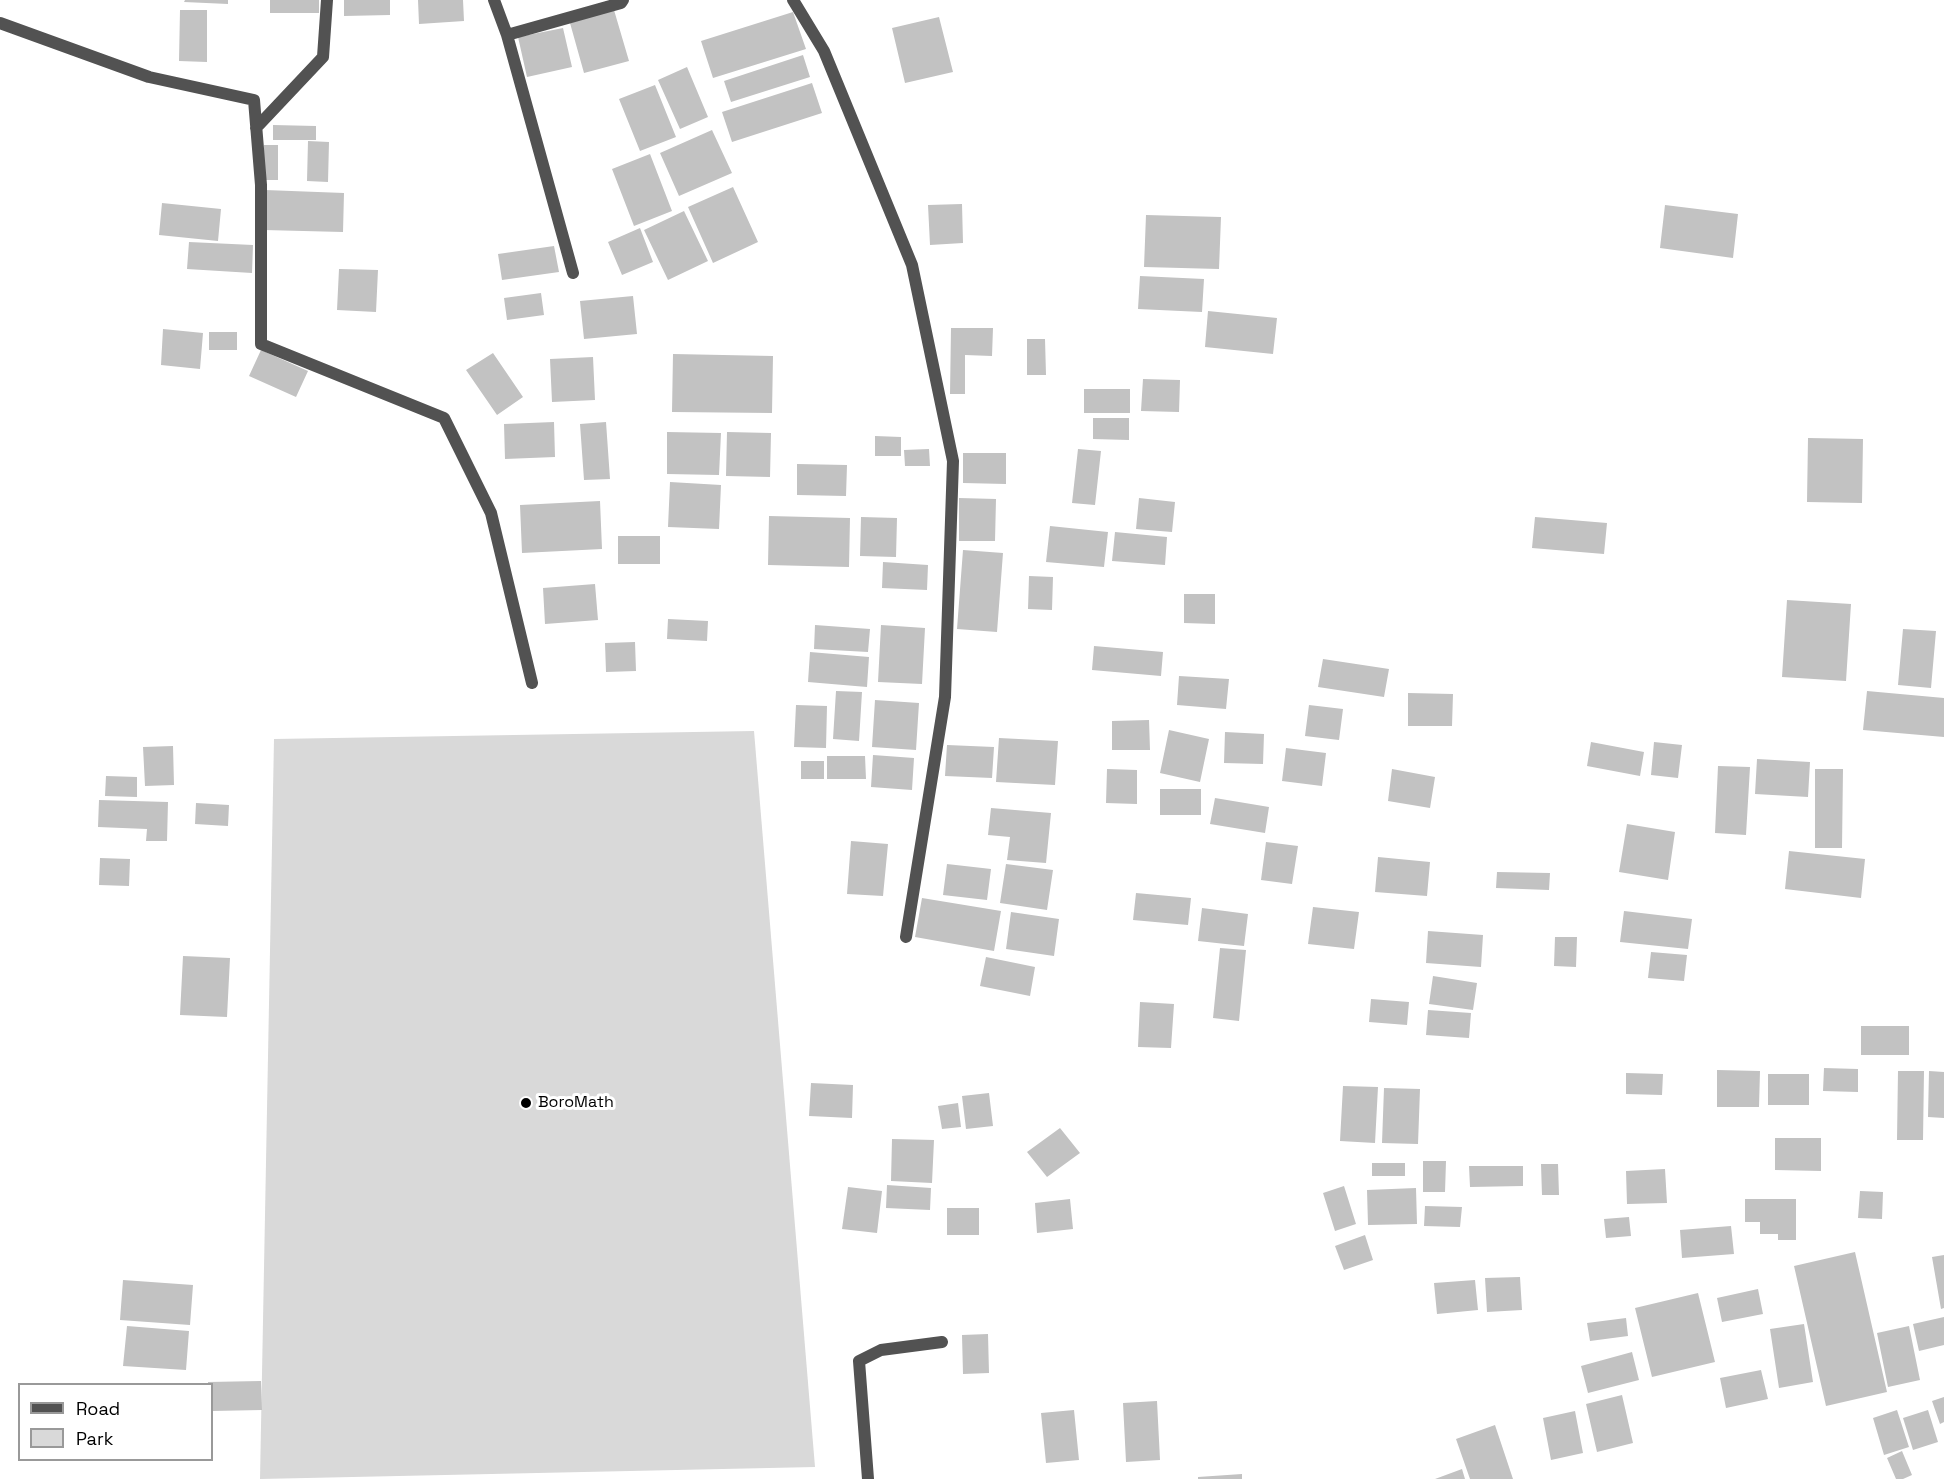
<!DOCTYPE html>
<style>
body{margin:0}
#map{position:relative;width:1944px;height:1479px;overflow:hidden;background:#fff;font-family:"Space Grotesk",sans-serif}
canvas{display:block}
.legend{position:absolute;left:18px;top:1383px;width:195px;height:78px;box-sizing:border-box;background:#fff;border:2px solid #999;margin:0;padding:8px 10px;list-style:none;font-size:18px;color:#000}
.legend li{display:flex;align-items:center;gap:12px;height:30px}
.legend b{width:30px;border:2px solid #999}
</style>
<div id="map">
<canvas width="1944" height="1479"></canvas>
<ul class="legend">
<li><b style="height:8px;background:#525252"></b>Road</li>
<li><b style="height:16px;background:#d9d9d9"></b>Park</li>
</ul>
</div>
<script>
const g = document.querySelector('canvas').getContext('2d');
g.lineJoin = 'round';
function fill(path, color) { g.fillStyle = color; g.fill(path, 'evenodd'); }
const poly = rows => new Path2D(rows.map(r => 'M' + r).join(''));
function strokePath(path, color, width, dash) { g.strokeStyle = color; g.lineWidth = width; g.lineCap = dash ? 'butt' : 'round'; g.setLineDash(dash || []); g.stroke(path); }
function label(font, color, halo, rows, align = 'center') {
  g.font = font + ' "Space Grotesk",sans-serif'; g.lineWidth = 6; g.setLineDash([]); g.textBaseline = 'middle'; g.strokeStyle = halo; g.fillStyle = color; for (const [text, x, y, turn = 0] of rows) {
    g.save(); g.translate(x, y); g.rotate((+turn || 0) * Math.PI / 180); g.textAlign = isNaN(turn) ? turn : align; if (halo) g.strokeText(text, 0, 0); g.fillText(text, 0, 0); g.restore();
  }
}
const green = poly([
 [754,731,815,1467,260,1479,274,739]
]);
const building = poly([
 [185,0,228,0,228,4,184,2],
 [270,0,319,0,319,13,270,13],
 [344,0,390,0,390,15,344,16],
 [418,0,463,0,464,21,419,24],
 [180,10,207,10,207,62,179,61],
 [614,10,629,61,584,73,570,23],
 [793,12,806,49,713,78,701,41],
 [939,17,953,72,905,83,892,28],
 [563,28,572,67,527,77,518,37],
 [803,55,810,77,731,102,724,81],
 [687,67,708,117,680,129,658,80],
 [812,83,822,113,732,142,722,112],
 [655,85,676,137,640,151,619,99],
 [273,125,316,126,316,140,273,140],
 [712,130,732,173,679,196,660,153],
 [308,141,329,142,328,182,307,181],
 [264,145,278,145,278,180,264,180],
 [650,154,672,211,634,226,612,169],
 [733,187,758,242,713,263,688,207],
 [265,190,344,193,343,232,264,230],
 [162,203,221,209,218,241,159,235],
 [962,204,963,243,930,245,928,205],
 [1665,205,1738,214,1733,258,1660,248],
 [684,211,708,261,668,280,644,230],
 [1146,215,1221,217,1219,269,1144,267],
 [640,228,653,262,622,275,608,242],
 [189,242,253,245,252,273,187,269],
 [554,246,559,272,502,280,498,254],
 [339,269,378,270,376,312,337,310],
 [1140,276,1204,279,1202,312,1138,309],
 [541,293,544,315,507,320,504,298],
 [633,296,637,334,584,339,580,301],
 [1208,311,1277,318,1273,354,1205,347],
 [951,328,993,328,992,356,965,355,965,394,950,394],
 [163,329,203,333,200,369,161,365],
 [209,332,237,332,237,350,209,350],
 [1027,339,1045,339,1046,375,1027,375],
 [261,350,308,371,296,397,249,376],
 [493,353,523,397,497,415,466,370],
 [673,354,773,356,772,413,672,412],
 [593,357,595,400,552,402,550,359],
 [1143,379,1180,380,1179,412,1141,411],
 [1084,389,1130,389,1130,413,1084,413],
 [1093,418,1129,418,1129,440,1093,439],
 [554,422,555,457,505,459,504,424],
 [606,422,610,479,584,480,580,424],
 [667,432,721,433,719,475,667,474],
 [727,432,771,433,770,477,726,476],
 [875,436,901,437,901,456,875,456],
 [1808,438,1863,439,1862,503,1807,502],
 [929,449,930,466,905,466,904,450],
 [1078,449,1101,451,1095,505,1072,503],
 [963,453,1006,453,1006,484,963,483],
 [797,464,847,465,846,496,797,495],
 [670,482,721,485,719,529,668,527],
 [959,498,996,499,995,541,959,541],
 [1139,498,1175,502,1172,532,1136,529],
 [600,501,602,549,522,553,520,505],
 [769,516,850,518,849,567,768,565],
 [861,517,897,518,896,557,860,556],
 [1535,517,1607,523,1604,554,1532,548],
 [1050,526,1108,532,1104,567,1046,562],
 [1115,532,1167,537,1165,565,1112,561],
 [618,536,660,536,660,564,618,564],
 [963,550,1003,553,997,632,957,629],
 [883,562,928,565,927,590,882,588],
 [1029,576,1053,577,1052,610,1028,609],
 [595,584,598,620,545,624,543,588],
 [1184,594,1215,594,1215,624,1184,623],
 [1787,600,1851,604,1846,681,1782,677],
 [668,619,708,621,707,641,667,639],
 [815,625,870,629,868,652,814,649],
 [881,625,925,628,922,684,878,682],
 [1903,629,1936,631,1931,688,1898,685],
 [635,642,636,671,606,672,605,643],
 [1094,646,1163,652,1161,676,1092,670],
 [810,652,869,657,867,687,808,682],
 [1323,659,1389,669,1384,697,1318,687],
 [1179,676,1229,679,1226,709,1177,705],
 [836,691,862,692,859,741,833,739],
 [1867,691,1944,698,1944,737,1863,730],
 [1408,693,1453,694,1452,726,1408,726],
 [875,700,919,703,916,750,872,747],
 [796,705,827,706,826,748,794,747],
 [1309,705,1343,709,1339,740,1305,736],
 [1149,720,1150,750,1112,750,1112,721],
 [1169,730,1209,739,1200,782,1160,773],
 [1225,732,1264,734,1263,764,1224,763],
 [999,738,1058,741,1055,785,996,782],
 [1591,742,1644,752,1640,776,1587,766],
 [1654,742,1682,745,1678,778,1651,775],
 [947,745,994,747,992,778,945,776],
 [173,746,174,785,145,786,143,747],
 [1286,748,1326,753,1322,786,1282,781],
 [873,755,914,758,912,790,871,787],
 [827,756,865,756,866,779,827,779],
 [1757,759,1810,762,1808,797,1755,794],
 [801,761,824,761,824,779,801,779],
 [1718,766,1750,767,1746,835,1715,833],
 [1107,769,1137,770,1137,804,1106,803],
 [1392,769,1435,777,1430,808,1388,801],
 [1815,769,1843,769,1842,848,1815,848],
 [106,776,137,777,137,797,105,796],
 [1160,789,1201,789,1201,815,1160,815],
 [1215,798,1269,807,1265,833,1210,824],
 [99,800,168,802,167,841,146,841,147,829,98,827],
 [196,803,229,805,228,826,195,824],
 [991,808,1051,813,1046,863,1007,860,1010,837,988,835],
 [1627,824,1675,832,1668,880,1619,872],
 [851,841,888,844,883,896,847,894],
 [1266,842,1298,846,1292,884,1261,880],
 [1789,851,1865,859,1861,898,1785,889],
 [1378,857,1430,862,1427,896,1375,892],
 [100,858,130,859,129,886,99,885],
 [947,864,991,869,987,900,943,895],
 [1006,864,1053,870,1047,910,1000,903],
 [1497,872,1550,873,1549,890,1496,888],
 [1136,893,1191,898,1188,925,1133,920],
 [922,898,1001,911,994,951,915,937],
 [1313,907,1359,912,1354,949,1308,944],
 [1202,908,1248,914,1244,946,1198,941],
 [1624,911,1692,919,1688,949,1620,942],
 [1011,912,1059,919,1054,956,1006,949],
 [1428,931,1483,935,1481,967,1426,963],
 [1555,937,1577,937,1576,967,1554,966],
 [1220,948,1246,950,1239,1021,1213,1018],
 [1651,952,1687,955,1684,981,1648,978],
 [183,956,230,958,227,1017,180,1015],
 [986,957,1035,967,1030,996,980,986],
 [1433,976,1477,983,1473,1010,1429,1004],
 [1371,999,1409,1002,1407,1025,1369,1022],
 [1140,1002,1174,1004,1171,1048,1138,1047],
 [1428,1010,1471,1013,1469,1038,1426,1035],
 [1861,1026,1909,1026,1909,1055,1861,1055],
 [1824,1068,1858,1069,1858,1092,1823,1091],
 [1717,1070,1760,1071,1759,1107,1717,1107],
 [1898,1071,1924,1071,1923,1140,1897,1140],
 [1929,1071,1944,1072,1944,1118,1928,1117],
 [1626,1073,1663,1074,1662,1095,1626,1094],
 [1768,1074,1809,1074,1809,1105,1768,1105],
 [811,1083,853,1085,852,1118,809,1116],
 [1343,1086,1378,1087,1375,1143,1340,1141],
 [1384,1088,1420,1089,1418,1144,1382,1143],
 [989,1093,993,1126,966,1129,962,1096],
 [958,1103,961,1127,942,1129,938,1106],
 [1060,1128,1080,1153,1047,1177,1027,1152],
 [1775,1138,1821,1138,1821,1171,1775,1170],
 [892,1139,934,1140,932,1183,891,1181],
 [1423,1161,1446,1161,1445,1192,1423,1192],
 [1372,1163,1405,1163,1405,1176,1372,1176],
 [1541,1164,1558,1164,1559,1195,1542,1195],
 [1469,1166,1523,1166,1523,1186,1470,1187],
 [1665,1169,1667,1203,1627,1204,1626,1171],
 [887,1185,931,1188,930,1210,886,1208],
 [1344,1186,1356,1224,1335,1231,1323,1193],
 [848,1187,882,1191,877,1233,842,1229],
 [1416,1188,1417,1224,1368,1225,1367,1190],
 [1860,1191,1883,1192,1882,1219,1858,1218],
 [1070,1199,1073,1229,1037,1233,1035,1203],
 [1745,1199,1796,1199,1796,1240,1778,1240,1778,1234,1760,1234,1760,1222,1745,1222],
 [1425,1206,1462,1207,1460,1227,1424,1226],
 [947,1208,979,1208,979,1235,947,1235],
 [1629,1217,1631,1236,1606,1238,1604,1219],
 [1731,1226,1734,1254,1682,1258,1680,1230],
 [1365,1235,1373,1260,1344,1270,1335,1246],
 [1855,1252,1887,1392,1826,1406,1794,1266],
 [1944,1255,1944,1308,1941,1309,1932,1257],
 [1520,1277,1522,1310,1487,1312,1485,1278],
 [123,1280,193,1285,190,1325,120,1320],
 [1475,1280,1478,1310,1437,1314,1434,1283],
 [1758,1289,1763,1314,1722,1322,1717,1298],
 [1698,1293,1715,1362,1652,1377,1635,1308],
 [1944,1317,1944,1345,1919,1351,1913,1324],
 [1626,1318,1628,1336,1590,1341,1587,1323],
 [1804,1324,1813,1382,1779,1388,1770,1329],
 [127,1326,189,1331,186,1370,123,1366],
 [1909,1326,1920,1380,1888,1387,1877,1333],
 [988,1334,989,1373,963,1374,962,1335],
 [1632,1352,1639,1380,1588,1393,1581,1366],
 [1761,1370,1768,1399,1726,1408,1720,1378],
 [261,1381,262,1410,212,1411,212,1384,208,1384,208,1382],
 [1622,1395,1633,1443,1597,1452,1586,1404],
 [1944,1397,1944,1422,1940,1424,1932,1401],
 [1157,1401,1160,1460,1126,1462,1123,1403],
 [1074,1410,1079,1460,1046,1463,1041,1413],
 [1897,1410,1909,1447,1884,1455,1873,1418],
 [1928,1410,1938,1442,1913,1450,1903,1418],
 [1575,1411,1583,1453,1551,1460,1543,1418],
 [1495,1425,1513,1479,1470,1479,1456,1439],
 [1902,1451,1912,1475,1903,1479,1896,1479,1887,1458],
 [1462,1469,1465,1479,1435,1479],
 [1242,1474,1242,1479,1198,1479,1198,1477]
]);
const street = poly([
 [494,0,507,35,573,273],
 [793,0,824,51,912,265,953,461,945,697,906,937],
 [0,23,149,77,254,100,261,185,261,344,444,418,491,513,532,683],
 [507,35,621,3,623,0],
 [256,128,323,57,327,0],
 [868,1479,859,1361,881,1350,942,1342]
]);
const markers = [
 [526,1103,6,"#000"]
];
const poiNames = [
 ["BoroMath",538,1103]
];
fill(green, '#d9d9d9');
fill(building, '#c2c2c2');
strokePath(street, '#525252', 12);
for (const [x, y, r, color] of markers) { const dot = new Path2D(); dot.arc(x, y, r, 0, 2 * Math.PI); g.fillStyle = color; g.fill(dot); strokePath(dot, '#fff', 2); }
label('16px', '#000', '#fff', poiNames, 'left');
</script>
